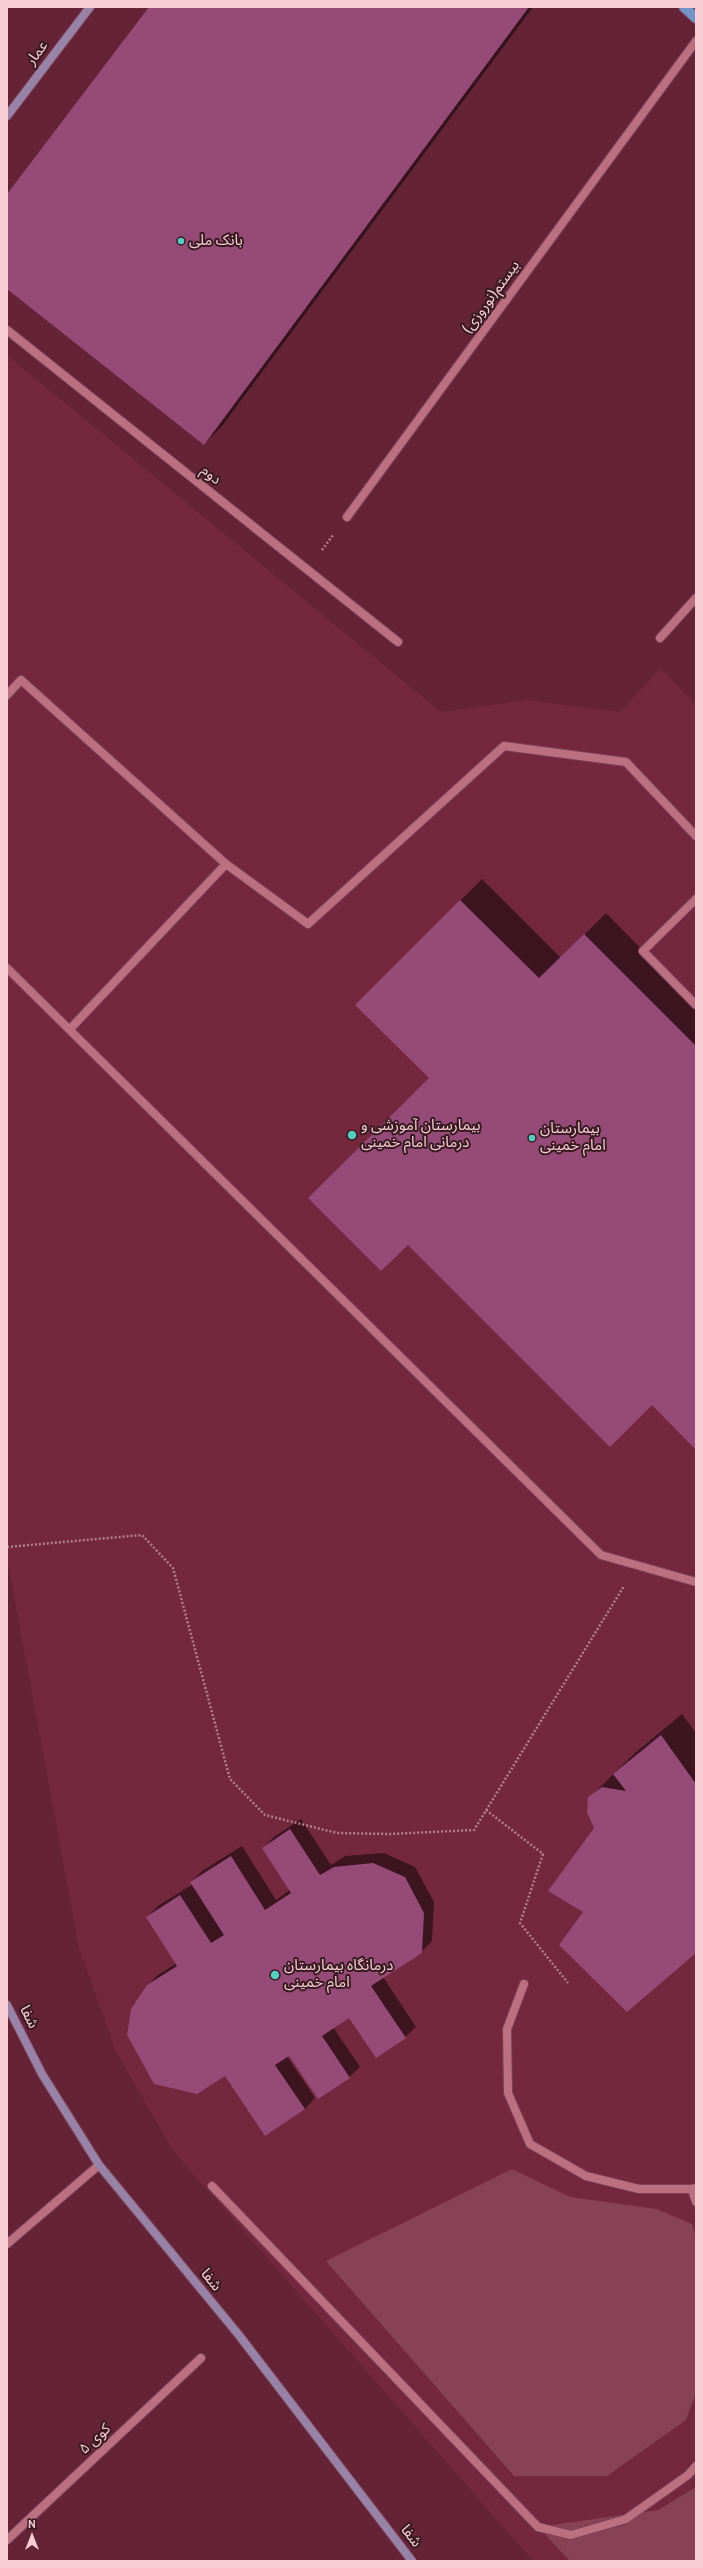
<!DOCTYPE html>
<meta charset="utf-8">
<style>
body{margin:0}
#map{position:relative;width:703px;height:2568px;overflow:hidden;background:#652337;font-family:Cabin,sans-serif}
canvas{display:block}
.frame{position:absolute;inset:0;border:8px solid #f8cdd6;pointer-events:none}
.north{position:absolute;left:12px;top:2516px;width:40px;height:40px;-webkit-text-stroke:3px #381a21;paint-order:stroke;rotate:0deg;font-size:11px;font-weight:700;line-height:16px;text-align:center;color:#f8cdd6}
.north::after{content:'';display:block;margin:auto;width:14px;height:18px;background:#f8cdd6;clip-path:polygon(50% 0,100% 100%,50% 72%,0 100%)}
</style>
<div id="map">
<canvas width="703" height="2568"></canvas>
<div class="frame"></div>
<div class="north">N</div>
</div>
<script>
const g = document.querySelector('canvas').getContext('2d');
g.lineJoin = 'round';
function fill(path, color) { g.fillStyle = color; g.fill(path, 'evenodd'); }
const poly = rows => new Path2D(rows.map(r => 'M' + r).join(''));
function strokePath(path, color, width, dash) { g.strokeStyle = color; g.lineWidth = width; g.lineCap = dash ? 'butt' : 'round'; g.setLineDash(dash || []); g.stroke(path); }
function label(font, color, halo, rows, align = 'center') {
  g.font = font + ' Cabin,"Noto Sans Arabic",sans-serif'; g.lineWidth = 4; g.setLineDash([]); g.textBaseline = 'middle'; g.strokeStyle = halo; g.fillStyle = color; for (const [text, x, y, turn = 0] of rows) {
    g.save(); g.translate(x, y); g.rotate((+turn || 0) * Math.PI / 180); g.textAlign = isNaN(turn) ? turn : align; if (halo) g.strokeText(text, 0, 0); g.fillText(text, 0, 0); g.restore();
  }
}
const built = poly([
 [7,355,441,712,527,700,620,712,661,668,696,705,696,2561,533,2561,174,2152,116,2052,79,1948,7,1558]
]);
const green = poly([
 [512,2169,570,2197,657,2209,692,2224,696,2238,696,2392,686,2420,607,2476,514,2476,326,2261],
 [696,2487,696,2561,570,2561,538,2527,658,2510]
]);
const shadow = poly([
 [151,7,533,7,222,426,204,444,7,288,7,195],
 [482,879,561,958,606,913,696,1004,696,1448,652,1404,430,1078,356,1005],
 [682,1714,696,1733,696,1952,584,1912,596,1829,589,1798,635,1753],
 [301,1819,331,1865,345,1856,384,1853,415,1867,434,1902,432,1941,421,1952,383,1977,416,2027,405,2037,350,2016,333,2027,360,2067,349,2077,290,2055,287,2056,315,2098,305,2109,225,2074,147,1986,158,1975,177,1963,147,1917,158,1906,193,1884,191,1882,202,1871,242,1846,276,1900,290,1890,263,1848,274,1837]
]);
const building = poly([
 [149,7,529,7,204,445,7,289,7,194],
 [460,900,539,978,584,934,696,1046,696,1450,652,1405,610,1447,408,1245,381,1271,308,1198,429,1078,355,1005],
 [661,1735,696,1784,696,1953,627,2012,559,1945,583,1912,548,1891,594,1828,587,1812,588,1797,602,1787,626,1791,613,1774],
 [290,1829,320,1875,334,1867,373,1863,405,1877,424,1913,422,1953,371,1986,406,2038,376,2058,349,2018,322,2036,350,2078,318,2099,289,2056,275,2065,305,2109,265,2136,225,2076,197,2094,154,2084,127,2035,131,2009,147,1985,177,1966,146,1917,180,1895,211,1943,224,1935,190,1882,231,1856,265,1910,291,1893,262,1848]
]);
const path = poly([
 [322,550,333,535],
 [7,1547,142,1535,173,1568,230,1779,265,1815,337,1833,390,1834,474,1830,624,1586],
 [486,1810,543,1854,520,1923,568,1983]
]);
const lane = poly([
 [7,695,21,680,226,864,70,1029],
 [226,864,308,924,504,746,626,762,696,836],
 [696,899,643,951,696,1005],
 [7,968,601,1555,696,1582],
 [524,1984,507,2029,508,2093,530,2144,586,2176,639,2189,692,2189],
 [212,2186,538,2527,571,2535,626,2519,688,2475,696,2466],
 [696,2188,692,2189,696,2202]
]);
const street = poly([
 [7,330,398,642],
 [347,517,696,41],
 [660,638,696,598],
 [7,2244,99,2165],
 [7,2540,201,2358]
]);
const secondary = poly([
 [7,116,90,7],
 [7,2005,42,2074,99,2165,238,2334,412,2561]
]);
const primary = poly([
 [684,7,696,18]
]);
const markers = [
 [181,241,4,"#58cec0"],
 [352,1135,5,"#58cec0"],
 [532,1138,4,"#58cec0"],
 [275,1975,5,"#58cec0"]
];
const streetNames = [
 ["عمار",37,53,-53],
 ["بیستم(نوروزی)",491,297,-54],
 ["دوم",211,475,39],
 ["شفا",29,2017,63],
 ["شفا",211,2280,51],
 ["کوی ۵",95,2439,-43],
 ["شفا",411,2536,52]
];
const poiNames = [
 ["بانک ملی",189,241],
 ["بیمارستان آموزشی و",361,1126],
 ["درمانی امام خمینی",361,1143],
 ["بیمارستان",540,1129],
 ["امام خمینی",540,1146],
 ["درمانگاه بیمارستان",284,1966],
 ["امام خمینی",284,1983]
];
fill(built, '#73283e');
fill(green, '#884255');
fill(shadow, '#0007');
fill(building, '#954a77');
strokePath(lane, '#7c4155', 10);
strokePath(street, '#7c4155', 10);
strokePath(secondary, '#7c4155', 10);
strokePath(primary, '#7c4155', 12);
strokePath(path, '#b47e8d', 2.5, [2, 2]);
strokePath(lane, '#bb7082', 8);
strokePath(street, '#bb7082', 8);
strokePath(secondary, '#9882a6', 8);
strokePath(primary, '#7494c9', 10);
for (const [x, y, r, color] of markers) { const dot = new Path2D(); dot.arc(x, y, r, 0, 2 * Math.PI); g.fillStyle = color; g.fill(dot); strokePath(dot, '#381a21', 1.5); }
label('15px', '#f8cdd6', '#381a21', streetNames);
label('15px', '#f8cdd6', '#381a21', poiNames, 'left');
</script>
